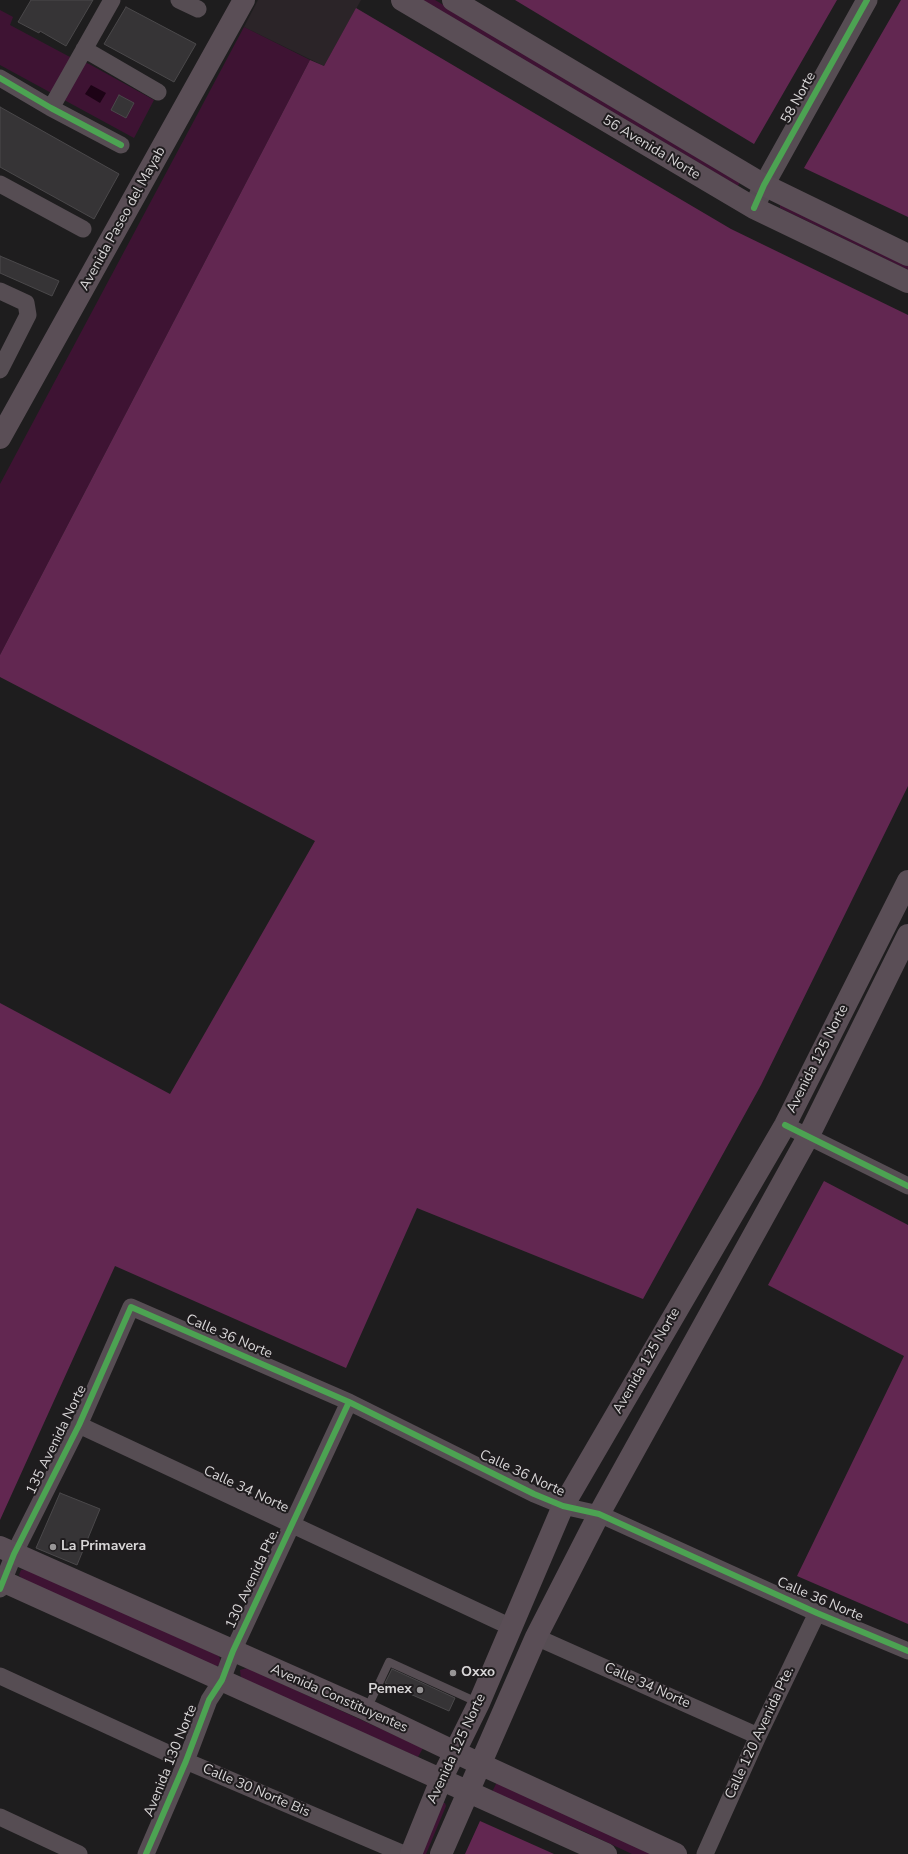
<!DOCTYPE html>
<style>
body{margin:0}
canvas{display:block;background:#1e1d1e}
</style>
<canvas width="908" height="1854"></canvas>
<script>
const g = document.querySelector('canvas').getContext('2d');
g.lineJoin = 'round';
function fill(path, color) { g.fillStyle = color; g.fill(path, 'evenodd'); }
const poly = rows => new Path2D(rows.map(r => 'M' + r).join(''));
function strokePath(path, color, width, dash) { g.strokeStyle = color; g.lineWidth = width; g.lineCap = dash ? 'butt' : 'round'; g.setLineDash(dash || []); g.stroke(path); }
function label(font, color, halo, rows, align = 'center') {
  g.font = font + ' "Nunito Sans",sans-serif'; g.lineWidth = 4; g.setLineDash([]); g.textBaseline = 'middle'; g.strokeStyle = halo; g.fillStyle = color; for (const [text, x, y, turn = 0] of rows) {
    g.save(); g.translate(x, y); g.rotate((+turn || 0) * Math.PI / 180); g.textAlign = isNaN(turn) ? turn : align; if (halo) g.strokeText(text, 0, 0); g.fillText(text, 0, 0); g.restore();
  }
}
const built = poly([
 [258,0,361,0,324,66,244,27]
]);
const green = poly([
 [421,0,435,0,740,182,738,186],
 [0,10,13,17,10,25,68,56,89,64,154,100,134,138,0,65],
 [244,27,310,60,0,655,0,484],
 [780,204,908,264,908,270,780,208],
 [28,1569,219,1656,221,1663,216,1667,24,1581,19,1575,21,1570],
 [247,1668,423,1748,418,1757,241,1679,240,1670],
 [497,1782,653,1854,632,1854,585,1832,492,1792],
 [441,1803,445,1803,446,1806,426,1854,420,1854]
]);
const forest = poly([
 [515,0,837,0,754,144],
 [901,0,908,0,908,217,804,168],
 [356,8,731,229,908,315,908,786,761,1085,643,1299,417,1208,346,1368,115,1266,0,1520,0,1003,170,1094,315,841,0,677,0,655,310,60,324,66],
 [824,1181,908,1225,908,1624,797,1576,904,1356,768,1285],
 [480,1821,554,1854,465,1854]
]);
const water = poly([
 [91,85,106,93,100,103,85,94]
]);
const building = poly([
 [31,0,93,0,66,46,40,31,39,33,18,22,31,0],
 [126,7,196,44,174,82,104,44,126,7],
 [119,95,134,103,126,118,111,110,119,95],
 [0,107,119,174,94,219,0,167,0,107],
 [0,256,59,281,52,296,0,273,0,256],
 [60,1493,100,1509,77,1565,36,1548,60,1493],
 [392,1669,455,1698,449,1711,385,1683,392,1669]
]);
const service = poly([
 [367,1709,389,1662,479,1703]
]);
const minor = poly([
 [179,0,198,9],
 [84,49,158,92],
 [0,78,51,108,121,145],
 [51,108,112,0],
 [0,184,83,229],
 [0,291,26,303,28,315,0,370],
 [785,1125,908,1186],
 [79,1425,511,1627],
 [0,1589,14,1554,79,1425,131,1307,349,1402,534,1494,563,1506,599,1514,817,1613,908,1651],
 [536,1637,758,1736],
 [0,1676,174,1756,404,1854],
 [0,1817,79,1854],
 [146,1854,186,1761,209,1700,222,1680,233,1651,349,1402],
 [705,1854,758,1736,817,1613]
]);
const tertiary = poly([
 [754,208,764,185,867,0]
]);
const secondary = poly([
 [402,0,754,208,908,282],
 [453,0,764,185,908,255],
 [0,438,244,0],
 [0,1547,367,1710,480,1764,676,1854],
 [0,1580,606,1854],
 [411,1854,441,1780,479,1703,563,1506,785,1125,908,881],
 [441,1854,536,1637,599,1514,809,1135,908,935]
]);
const cycleway = poly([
 [0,78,51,108,121,145],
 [754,208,764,185,867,0],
 [785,1125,908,1186],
 [0,1589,14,1554,79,1425,131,1307,349,1402,534,1494,563,1506,599,1514,817,1613,908,1651],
 [146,1854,186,1761,209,1700,222,1680,233,1651,349,1402]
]);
const markers = [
 [53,1547,4,"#979596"],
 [453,1673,4,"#979596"],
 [420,1690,4,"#979596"]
];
const streetNames = [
 ["58 Norte",799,98,-61],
 ["56 Avenida Norte",651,148,31],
 ["Avenida Paseo del Mayab",123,219,-61],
 ["Avenida 125 Norte",818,1059,-63],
 ["Calle 36 Norte",229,1337,23],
 ["Avenida 125 Norte",647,1361,-60],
 ["135 Avenida Norte",57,1440,-64],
 ["Calle 36 Norte",522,1474,25],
 ["Calle 34 Norte",246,1490,25],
 ["130 Avenida Pte.",253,1579,-65],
 ["Calle 36 Norte",820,1600,23],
 ["Calle 34 Norte",647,1686,24],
 ["Avenida Constituyentes",339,1699,24],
 ["Calle 120 Avenida Pte.",760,1733,-65],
 ["Avenida 125 Norte",457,1749,-65],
 ["Avenida 130 Norte",171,1761,-68],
 ["Calle 30 Norte Bis",256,1791,23]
];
const poiNames = [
 ["La Primavera",61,1547],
 ["Oxxo",461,1673],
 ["Pemex",412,1690,"right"]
];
fill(built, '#2b2428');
fill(green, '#3e1333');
fill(forest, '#622751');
fill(water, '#1d0316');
fill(building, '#363436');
strokePath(building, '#4a484a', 1);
strokePath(service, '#564d53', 8);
strokePath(minor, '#564d53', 17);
strokePath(tertiary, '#564d53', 21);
strokePath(secondary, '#5a4e56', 22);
strokePath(cycleway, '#4ca352', 6);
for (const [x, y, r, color] of markers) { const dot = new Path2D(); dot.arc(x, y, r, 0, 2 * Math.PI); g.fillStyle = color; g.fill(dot); strokePath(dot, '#1f1c1e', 1.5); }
label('14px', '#d8d6d7', '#1f1c1e', streetNames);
label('bold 14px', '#d8d6d7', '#1f1c1e', poiNames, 'left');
</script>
